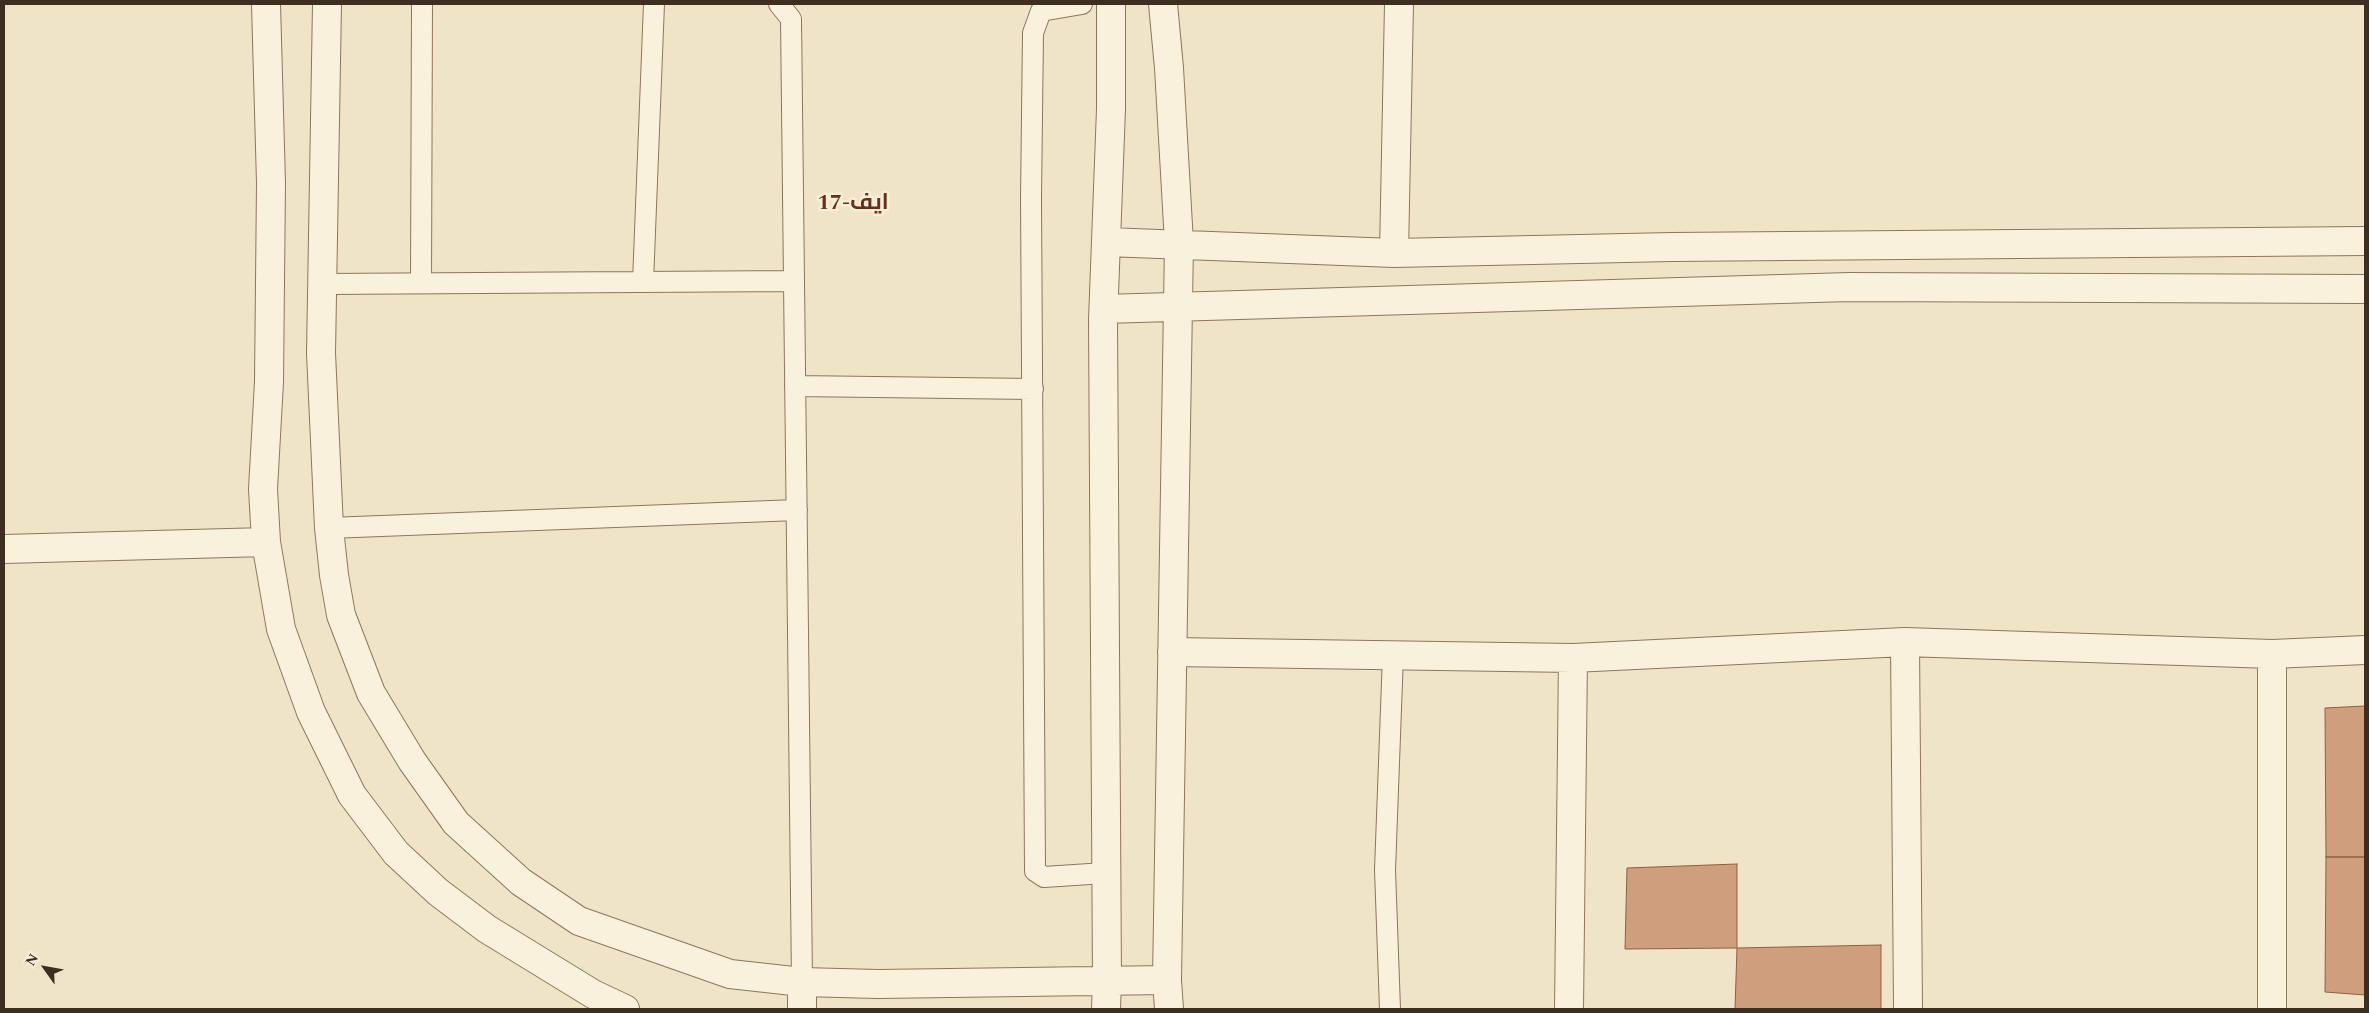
<!DOCTYPE html>
<meta charset="utf-8">
<style>
body{margin:0}
#map{position:relative;width:2369px;height:1013px;overflow:hidden;background:#f0e4c8;font-family:Spectral,serif}
canvas{display:block}
.frame{position:absolute;inset:0;border:5px solid #3d2e20;pointer-events:none}
.north{position:absolute;left:20px;top:943px;width:50px;height:50px;-webkit-text-stroke:4px #f7eed8;paint-order:stroke;rotate:302deg;font-size:14px;font-weight:700;line-height:20px;text-align:center;color:#3d2e20}
.north::after{content:'';display:block;margin:auto;width:18px;height:22px;background:#3d2e20;clip-path:polygon(50% 0,100% 100%,50% 72%,0 100%)}
</style>
<div id="map">
<canvas width="2369" height="1013"></canvas>
<div class="frame"></div>
<div class="north">N</div>
</div>
<script>
const g = document.querySelector('canvas').getContext('2d');
g.lineJoin = 'round';
function fill(path, color) { g.fillStyle = color; g.fill(path, 'evenodd'); }
const poly = rows => new Path2D(rows.map(r => 'M' + r).join(''));
function strokePath(path, color, width, dash) { g.strokeStyle = color; g.lineWidth = width; g.lineCap = dash ? 'butt' : 'round'; g.setLineDash(dash || []); g.stroke(path); }
function label(font, color, halo, rows, align = 'center') {
  g.font = font + ' Spectral,Cairo,serif'; g.lineWidth = 5; g.setLineDash([]); g.textBaseline = 'middle'; g.strokeStyle = halo; g.fillStyle = color; for (const [text, x, y, turn = 0] of rows) {
    g.save(); g.translate(x, y); g.rotate((+turn || 0) * Math.PI / 180); g.textAlign = isNaN(turn) ? turn : align; if (halo) g.strokeText(text, 0, 0); g.fillText(text, 0, 0); g.restore();
  }
}
const building = poly([
 [2365,706,2365,857,2326,857,2325,708,2365,706],
 [2326,857,2365,857,2365,995,2325,992,2326,857],
 [1737,864,1737,948,1625,949,1627,868,1737,864],
 [1881,945,1881,1009,1735,1009,1737,948,1881,945]
]);
const service = poly([
 [779,4,791,19,802,982],
 [1082,4,1041,11,1033,33,1031,198,1035,871,1044,877,1105,873],
 [643,282,654,4],
 [421,283,422,4],
 [323,284,794,281],
 [795,386,1033,389],
 [329,528,797,510],
 [1390,1009,1385,870,1393,655]
]);
const minor = poly([
 [266,4,271,183,269,382,263,489,266,542,281,629,311,712,352,795,396,853,438,892,487,929,593,994,625,1009],
 [327,4,321,353,329,528,334,575,341,615,371,693,412,761,456,823,521,882,579,921,730,974,802,982,878,984,1167,980],
 [1163,4,1169,68,1179,243,1167,980,1169,1009],
 [1107,242,1394,253,1672,247,2365,241],
 [1394,253,1399,4],
 [1104,309,1849,287,2365,289],
 [4,549,266,542],
 [1905,642,1908,1009],
 [1172,652,1573,658,1905,642,2272,654,2365,650],
 [2272,654,2272,1009],
 [802,1009,802,982],
 [1106,1009,1107,980,1103,320,1111,109,1111,4],
 [1569,1009,1573,658]
]);
const districtNames = [
 ["ایف-17",853,205]
];
fill(building, '#cf9f7d');
strokePath(building, '#8d5f41', 1);
strokePath(service, '#8d765c', 22);
strokePath(minor, '#8d765c', 30);
strokePath(service, '#faf1dc', 20);
strokePath(minor, '#faf1dc', 28);
label('bold 22px', '#6b2e1e', '#f7eed8', districtNames);
</script>
